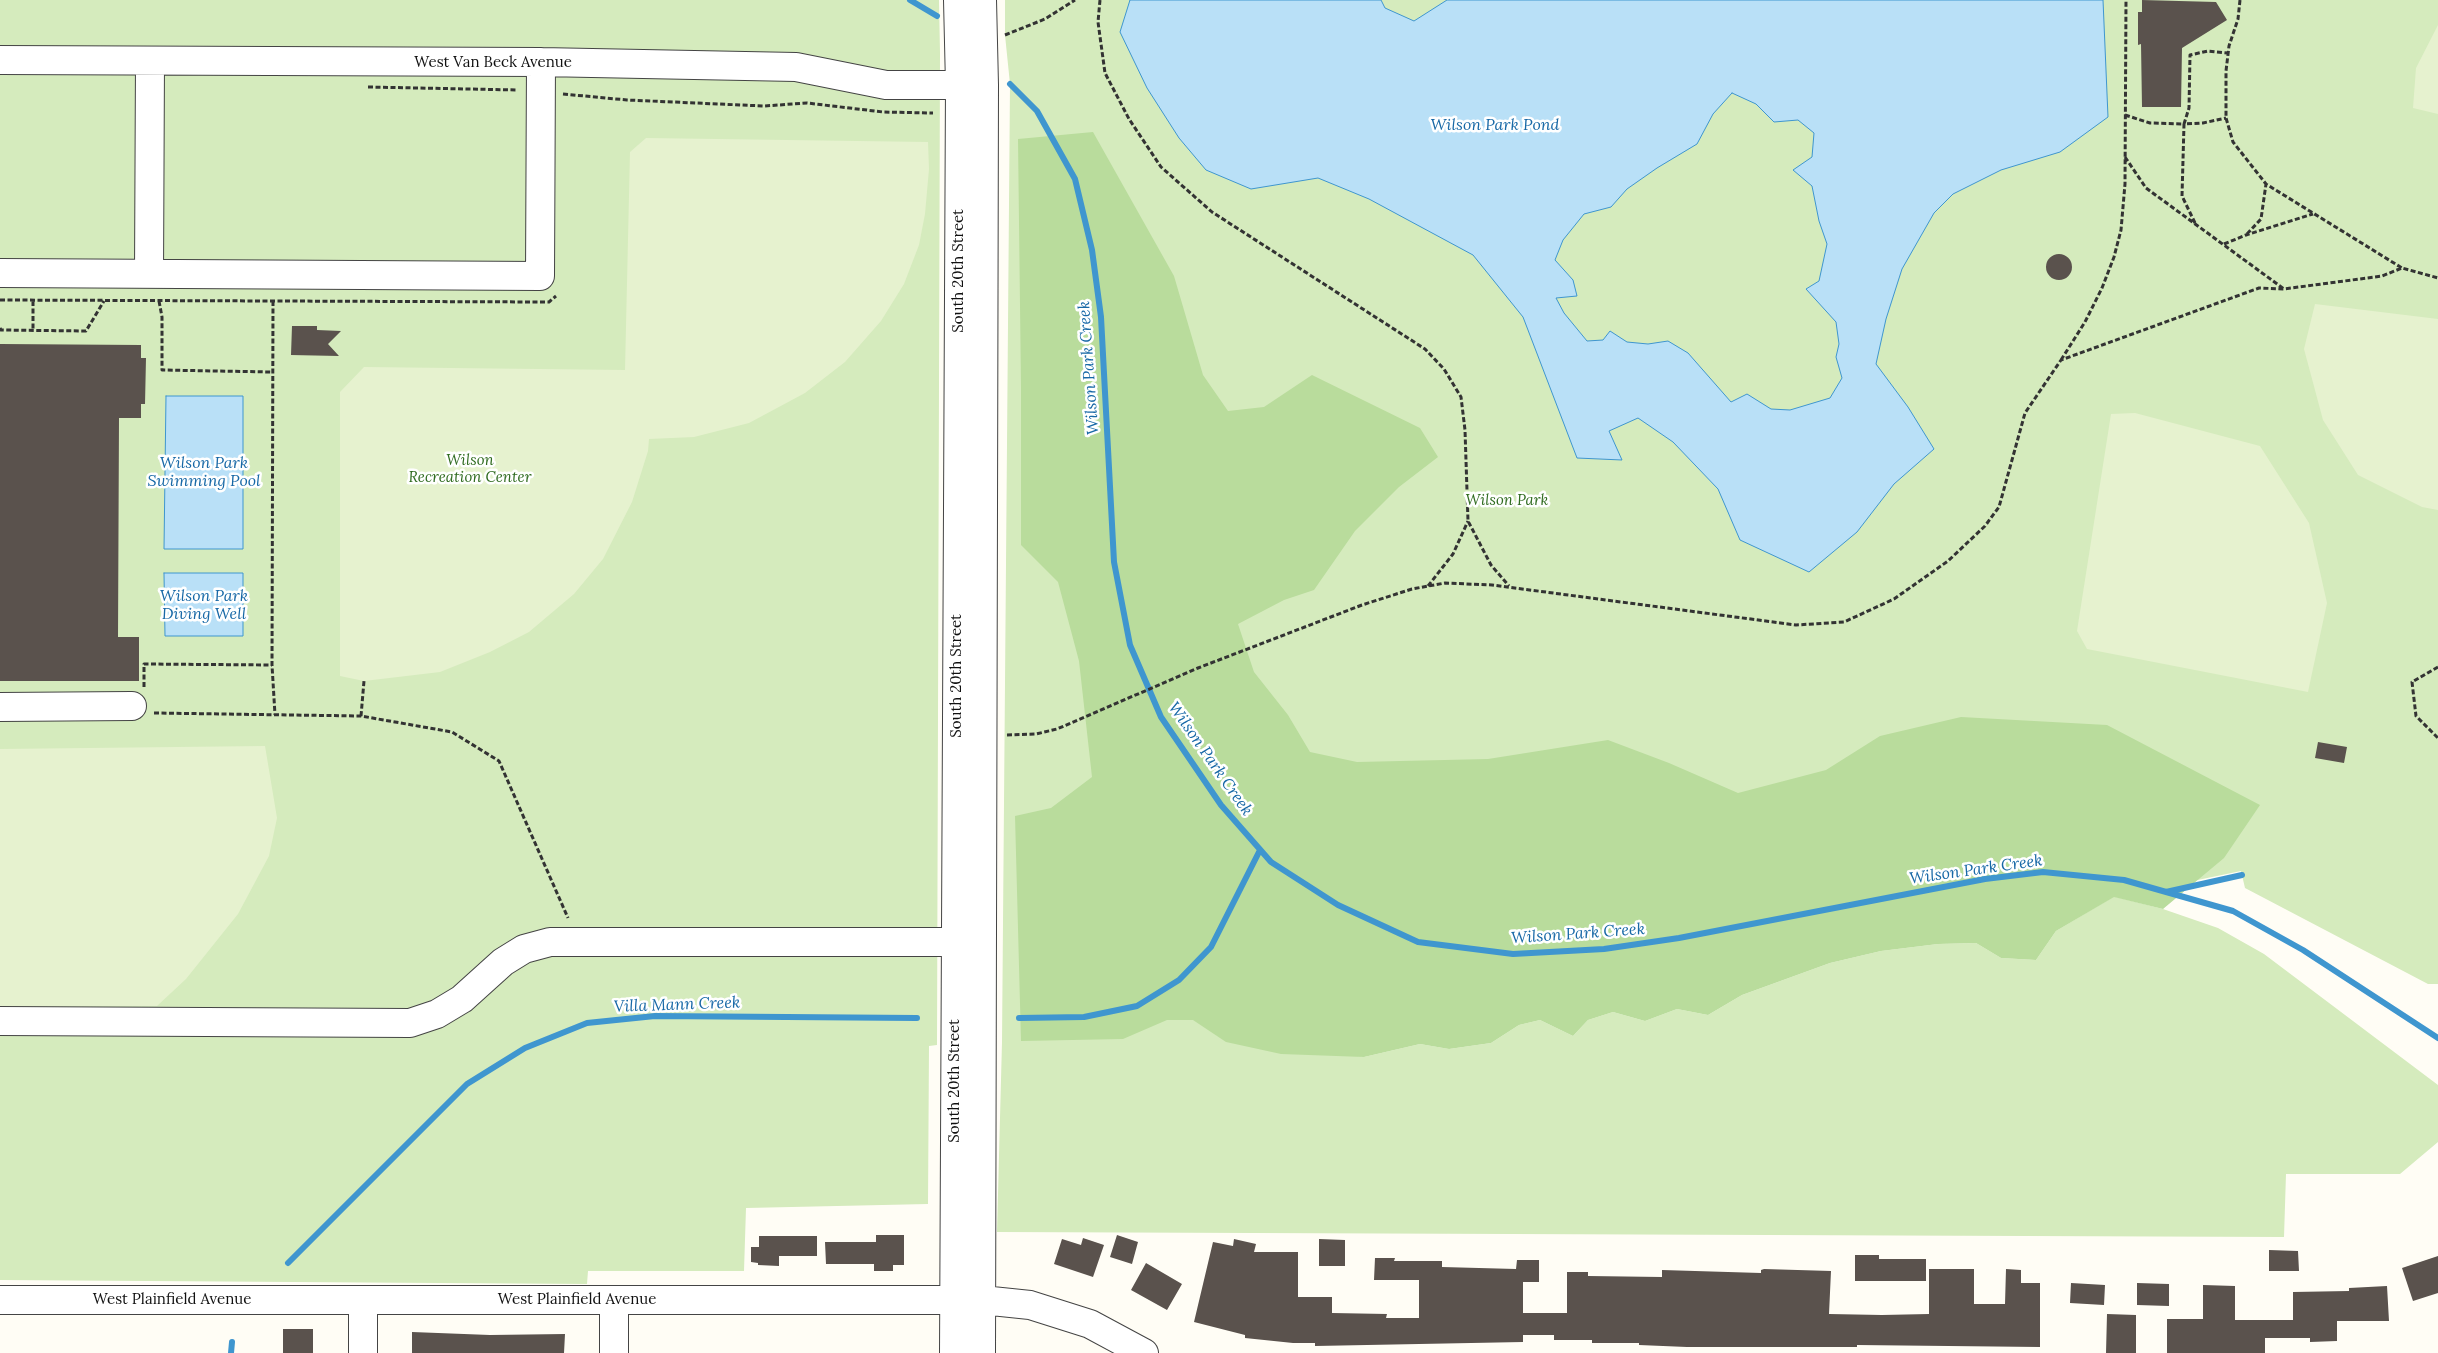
<!DOCTYPE html>
<style>
body{margin:0}
canvas{display:block;background:#fffdf5}
</style>
<canvas width="2438" height="1353"></canvas>
<script>
const g = document.querySelector('canvas').getContext('2d');
g.lineJoin = 'round';
function fill(path, color) { g.fillStyle = color; g.fill(path, 'evenodd'); }
const poly = rows => new Path2D(rows.map(r => 'M' + r).join(''));
function strokePath(path, color, width, dash) { g.strokeStyle = color; g.lineWidth = width; g.lineCap = dash ? 'butt' : 'round'; g.setLineDash(dash || []); g.stroke(path); }
function label(font, color, halo, rows, align = 'center') {
  g.font = font + ' Lora,serif'; g.lineWidth = 5; g.setLineDash([]); g.textBaseline = 'middle'; g.strokeStyle = halo; g.fillStyle = color; for (const [text, x, y, turn = 0] of rows) {
    g.save(); g.translate(x, y); g.rotate((+turn || 0) * Math.PI / 180); g.textAlign = isNaN(turn) ? turn : align; if (halo) g.strokeText(text, 0, 0); g.fillText(text, 0, 0); g.restore();
  }
}
const green = poly([
 [0,0,939,0,940,53,937,1045,929,1046,928,1204,746,1208,744,1271,588,1271,587,1284,0,1280],
 [1005,0,2438,0,2438,984,2428,984,2245,888,2241,871,2116,897,2163,909,2218,928,2264,954,2438,1085,2438,1142,2400,1174,2286,1174,2284,1237,997,1232,1002,1042,1010,84,1005,35],
 [2113,897,2056,931,2036,960,2001,958,1976,943,1938,944,1881,951,1830,963,1742,995,1708,1015,1677,1009,1645,1021,1613,1012,1588,1020,1573,1036,1540,1020,1519,1025,1491,1043,1449,1049,1420,1044,1364,1057,1216,1035]
]);
const forest = poly([
 [1093,132,1174,276,1203,375,1228,411,1264,407,1312,375,1420,428,1438,457,1399,487,1355,531,1314,590,1284,600,1238,624,1254,672,1288,715,1310,752,1357,762,1488,759,1608,740,1669,763,1738,793,1826,770,1880,736,1961,717,2107,725,2260,805,2224,858,2163,909,2114,897,2056,931,2036,960,2001,958,1976,943,1938,944,1881,951,1830,963,1742,995,1708,1015,1677,1009,1645,1021,1613,1012,1588,1020,1573,1036,1540,1020,1519,1025,1491,1043,1449,1049,1420,1044,1364,1057,1281,1054,1226,1042,1193,1020,1167,1020,1123,1039,1021,1041,1015,816,1051,808,1092,777,1079,661,1058,582,1021,545,1021,388,1018,139]
]);
const pitch = poly([
 [2438,25,2438,114,2413,108,2416,68],
 [646,138,928,142,929,169,925,214,919,245,904,284,881,321,845,362,805,393,749,423,694,437,649,439,648,451,632,502,603,559,574,594,529,632,490,652,440,672,364,681,340,676,340,392,364,367,625,370,630,152],
 [2315,304,2438,319,2438,510,2422,507,2358,475,2323,420,2304,349],
 [2135,413,2260,446,2309,523,2327,603,2308,692,2087,649,2077,631,2111,414],
 [265,746,277,818,269,856,238,914,186,979,157,1006,0,1007,0,749]
]);
const water = poly([
 [1130,0,1381,0,1385,8,1414,21,1447,0,2103,0,2108,117,2060,152,2001,170,1953,194,1934,213,1902,269,1886,319,1876,364,1908,407,1934,449,1894,484,1857,532,1809,572,1740,540,1718,489,1673,442,1638,418,1609,431,1622,460,1577,458,1523,317,1473,255,1369,199,1318,178,1251,189,1206,170,1179,138,1147,88,1120,32,1130,0],
 [1732,93,1756,104,1774,122,1798,120,1814,133,1812,157,1793,170,1812,186,1819,221,1827,244,1819,281,1806,289,1836,322,1839,344,1836,357,1842,378,1830,398,1790,410,1771,409,1747,394,1731,402,1688,353,1668,341,1648,344,1627,342,1610,331,1603,340,1587,341,1564,313,1556,298,1577,296,1573,280,1555,260,1563,240,1584,214,1611,207,1627,189,1657,168,1697,144,1713,114,1732,93],
 [166,396,243,396,243,549,164,549,166,396],
 [164,573,243,573,243,636,165,636,164,573]
]);
const stream = poly([
 [910,0,937,16],
 [1010,84,1037,111,1075,179,1092,250,1101,317,1114,562,1130,645,1161,717,1221,805,1271,862,1338,905,1418,942,1513,954,1604,949,1679,938,1985,879,2043,872,2124,880,2233,911,2303,950,2438,1038],
 [2166,892,2242,875],
 [1019,1018,1084,1017,1137,1006,1179,980,1211,947,1260,850],
 [288,1263,467,1084,525,1048,587,1023,655,1016,917,1018],
 [231,1353,232,1342]
]);
const building = poly([
 [2142,0,2216,2,2227,20,2182,48,2181,107,2142,107,2141,44,2138,45,2138,12,2142,12],
 '2046 267a13 13 0 1 1 26 0a13 13 0 1 1-26 0Z',
 [292,326,317,326,317,330,341,331,328,344,339,356,291,355],
 [0,344,141,345,141,358,146,358,145,404,141,404,141,418,119,418,118,637,139,637,139,681,0,681],
 [2318,742,2347,747,2344,763,2315,758],
 [876,1235,904,1235,904,1265,893,1265,893,1271,874,1271,874,1264,826,1264,825,1242,876,1242],
 [1117,1235,1138,1242,1132,1264,1110,1257],
 [759,1236,817,1236,817,1256,779,1256,779,1266,758,1265,758,1263,751,1262,751,1247,759,1247],
 [1083,1238,1104,1245,1093,1277,1054,1264,1062,1239,1081,1245],
 [1234,1239,1256,1244,1254,1252,1298,1252,1298,1297,1332,1297,1332,1313,1387,1314,1386,1318,1419,1318,1419,1280,1374,1280,1375,1258,1395,1258,1394,1261,1442,1261,1442,1267,1516,1269,1517,1260,1539,1260,1539,1282,1523,1282,1523,1313,1567,1313,1567,1272,1588,1272,1588,1276,1662,1277,1662,1270,1761,1273,1761,1270,1764,1269,1831,1271,1829,1314,1882,1315,1929,1314,1929,1269,1974,1269,1974,1304,2005,1304,2006,1269,2021,1270,2021,1283,2040,1283,2040,1347,1857,1345,1857,1347,1687,1347,1639,1345,1639,1343,1592,1343,1592,1340,1554,1340,1554,1335,1523,1335,1523,1342,1315,1346,1315,1343,1293,1343,1245,1338,1245,1335,1194,1322,1213,1242,1233,1246],
 [1319,1239,1345,1240,1345,1266,1319,1266],
 [2269,1250,2298,1251,2299,1271,2269,1271],
 [1855,1255,1879,1255,1879,1259,1926,1259,1926,1281,1855,1281],
 [2438,1256,2438,1293,2413,1301,2402,1268],
 [1146,1263,1182,1284,1167,1310,1131,1290],
 [2071,1283,2105,1285,2104,1305,2070,1303],
 [2137,1283,2169,1284,2169,1306,2137,1305],
 [2203,1285,2235,1286,2235,1320,2293,1320,2293,1292,2349,1291,2349,1288,2387,1286,2389,1321,2337,1321,2337,1341,2310,1342,2310,1338,2265,1338,2265,1353,2167,1353,2167,1319,2203,1319],
 [2107,1314,2136,1315,2136,1353,2106,1353],
 [283,1329,313,1329,313,1353,283,1353],
 [412,1332,490,1335,565,1334,564,1353,412,1353]
]);
const path = poly([
 [1100,0,1098,22,1105,73,1129,119,1161,167,1212,212,1425,349,1444,369,1461,397,1465,430,1468,521,1491,565,1509,586],
 [2240,0,2238,19,2229,46,2226,71,2226,118,2233,142,2266,184,2402,268],
 [1005,35,1045,19,1075,0],
 [368,87,517,90],
 [563,94,627,100,764,106,807,103,883,112,933,113],
 [2125,115,2150,123,2184,124,2189,108,2190,55,2208,51,2228,53],
 [2125,157,2146,188,2284,289],
 [2195,223,2182,196,2184,124,2203,123,2226,118],
 [2247,234,2261,219,2266,184],
 [2224,244,2246,235,2313,214],
 [0,300,549,302,556,296],
 [33,301,33,330],
 [159,301,162,317,162,370,272,372],
 [273,301,272,665,275,715],
 [0,328,1,330,86,331,104,301],
 [2061,360,2085,322,2102,288,2114,257,2121,230,2125,184,2126,0],
 [1428,586,1453,554,1468,521],
 [2438,667,2412,682,2416,716,2438,738],
 [144,687,144,664,272,665],
 [154,713,361,716,452,732,499,761,568,918],
 [361,716,364,681],
 [1007,735,1036,734,1057,729,1198,668,1362,605,1412,589,1445,583,1492,585,1796,625,1844,622,1894,599,1948,561,1985,526,1999,507,2025,413,2061,360,2259,288,2284,289,2382,276,2402,268,2438,278]
]);
const minor = poly([
 [0,60,541,62,796,67,886,85,977,85],
 [0,273,540,276,541,62],
 [149,274,150,61],
 [0,707,132,706],
 [0,1021,410,1023,437,1014,462,999,503,962,524,949,550,942,974,942],
 [0,1300,982,1300,1030,1305,1090,1324,1144,1353],
 [363,1301,363,1353],
 [614,1353,614,1300],
 [954,1353,960,85,958,0],
 [981,1353,984,85,982,0]
]);
const streetNames = [
 ["West Van Beck Avenue",493,63],
 ["South 20th Street",959,271,-90],
 ["South 20th Street",957,676,-90],
 ["South 20th Street",955,1081,-90],
 ["West Plainfield Avenue",172,1300],
 ["West Plainfield Avenue",577,1300]
];
const parkNames = [
 ["Wilson",470,461],
 ["Recreation Center",470,478],
 ["Wilson Park",1507,501]
];
const waterNames = [
 ["Wilson Park Pond",1495,125],
 ["Wilson Park Creek",1089,368,-94],
 ["Wilson Park",204,463],
 ["Swimming Pool",204,481],
 ["Wilson Park",204,596],
 ["Diving Well",204,614],
 ["Wilson Park Creek",1210,759,55],
 ["Wilson Park Creek",1976,870,-8],
 ["Wilson Park Creek",1578,934,-4],
 ["Villa Mann Creek",677,1005,-2]
];
fill(green, '#d5ebbd');
fill(forest, '#b9dc9c');
fill(pitch, '#e6f2cf');
fill(water, '#b9e0f7');
strokePath(water, '#3f96cf', 1);
strokePath(stream, '#3f96cf', 6);
fill(building, '#5a524d');
strokePath(minor, '#444', 30);
strokePath(path, '#333', 3, [5, 2.5]);
strokePath(minor, '#fff', 28);
label('15px', '#111', '#fff', streetNames);
label('italic 15px', '#2f6b1f', '#fff', parkNames);
label('italic 16px', '#1768a6', '#fff', waterNames);
</script>
